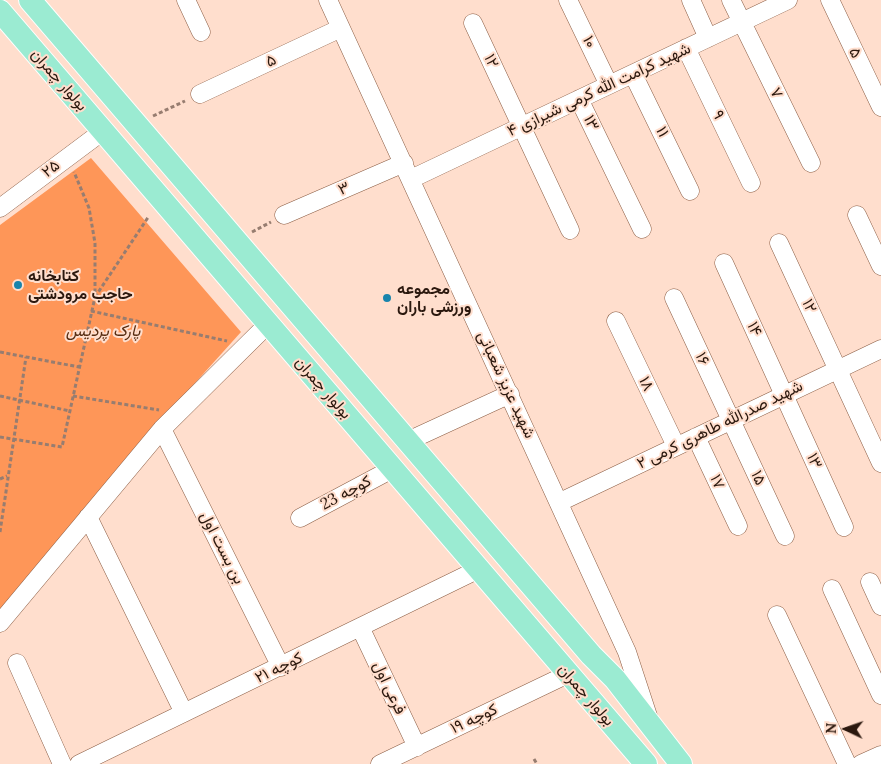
<!DOCTYPE html>
<meta charset="utf-8">
<style>
body{margin:0}
#map{position:relative;width:881px;height:764px;overflow:hidden;background:#ffdecd;font-family:Lora,serif}
canvas{display:block}
.north{position:absolute;left:821px;top:704px;width:50px;height:50px;-webkit-text-stroke:4px #ffdecd;paint-order:stroke;rotate:273deg;font-size:14px;font-weight:700;line-height:20px;text-align:center;color:#2b180e}
.north::after{content:'';display:block;margin:auto;width:18px;height:22px;background:#2b180e;clip-path:polygon(50% 0,100% 100%,50% 72%,0 100%)}
</style>
<div id="map">
<canvas width="881" height="764"></canvas>
<div class="north">N</div>
</div>
<script>
const g = document.querySelector('canvas').getContext('2d');
g.lineJoin = 'round';
function fill(path, color) { g.fillStyle = color; g.fill(path, 'evenodd'); }
const poly = rows => new Path2D(rows.map(r => 'M' + r).join(''));
function strokePath(path, color, width, dash) { g.strokeStyle = color; g.lineWidth = width; g.lineCap = dash ? 'butt' : 'round'; g.setLineDash(dash || []); g.stroke(path); }
function label(font, color, halo, rows, align = 'center') {
  g.font = font + ' Lora,Vazirmatn,serif'; g.lineWidth = 4; g.setLineDash([]); g.textBaseline = 'middle'; g.strokeStyle = halo; g.fillStyle = color; for (const [text, x, y, turn = 0] of rows) {
    g.save(); g.translate(x, y); g.rotate((+turn || 0) * Math.PI / 180); g.textAlign = isNaN(turn) ? turn : align; if (halo) g.strokeText(text, 0, 0); g.fillText(text, 0, 0); g.restore();
  }
}
const green = poly([
 [91,158,241,332,132,453,0,622,0,225]
]);
const path = poly([
 [153,116,185,101],
 [252,232,271,222],
 [95,297,149,216],
 [91,311,227,341],
 [0,352,79,367],
 [0,396,70,411],
 [73,396,159,410],
 [0,437,62,447,95,297,95,243,89,208,74,172],
 [0,479,7,476],
 [0,532,26,357],
 [534,759,537,764]
]);
const minor = poly([
 [186,0,201,32],
 [328,0,627,652,648,716],
 [568,0,609,85],
 [691,0,708,38],
 [731,0,811,163],
 [830,0,881,107],
 [473,23,570,230],
 [686,48,751,183],
 [633,74,690,191],
 [200,94,341,28],
 [579,99,642,229],
 [411,179,788,0],
 [0,208,103,131],
 [284,215,404,163],
 [857,215,881,266],
 [779,243,881,463],
 [724,263,844,527],
 [674,298,785,536],
 [616,321,676,446],
 [162,429,281,667],
 [696,437,738,526],
 [408,441,510,394],
 [560,502,881,349],
 [88,517,184,713],
 [300,518,392,469],
 [870,582,881,606],
 [832,589,881,695],
 [777,615,847,764],
 [0,623,162,429,268,324],
 [361,629,417,747],
 [17,663,62,764],
 [79,764,479,569],
 [380,764,568,674],
 [861,764,881,755]
]);
const major = poly([
 [30,0,591,655,615,679,681,764],
 [0,11,646,764]
]);
const markers = [
 [18,285,5,"#1984ac"],
 [387,298,5,"#1984ac"]
];
const streetNames = [
 ["۱۰",589,42,64],
 ["۵",855,53,64],
 ["۵",271,61,-25],
 ["۱۲",491,61,65],
 ["بولوار چمران",59,80,49],
 ["شهید کرامت الله کرمی شیرازی ۴",599,90,-25],
 ["۷",776,93,63],
 ["۹",718,115,64],
 ["۱۳",591,123,64],
 ["۱۱",662,132,64],
 ["۲۵",51,169,-37],
 ["۳",344,189,-24],
 ["۱۲",809,306,65],
 ["۱۴",754,329,65],
 ["۱۶",702,359,65],
 ["۱۸",646,384,64],
 ["شهید عزیز شعبانی",506,385,65],
 ["بولوار چمران",323,388,49],
 ["شهید صدرالله طاهری کرمی ۲",720,425,-26],
 ["۱۳",814,461,65],
 ["۱۵",758,478,65],
 ["۱۷",717,482,65],
 ["کوچه 23",346,493,-28],
 ["بن بست اول",222,548,63],
 ["کوچه ۲۱",279,668,-26],
 ["فرعی اول",389,688,65],
 ["بولوار چمران",586,695,49],
 ["کوچه ۱۹",474,719,-25]
];
const poiNames = [
 ["کتابخانه",28,276],
 ["حاجب مرودشتی",28,294],
 ["مجموعه",397,289],
 ["ورزشی باران",397,307]
];
const parkNames = [
 ["پارک پردیس",103,331]
];
fill(green, '#fe9658');
strokePath(minor, '#8b5d44', 19);
strokePath(major, '#fff', 24);
strokePath(path, '#977d70', 3, [4, 2.5]);
strokePath(minor, '#fff', 18);
strokePath(major, '#9bebd2', 22);
for (const [x, y, r, color] of markers) { const dot = new Path2D(); dot.arc(x, y, r, 0, 2 * Math.PI); g.fillStyle = color; g.fill(dot); strokePath(dot, '#ffdecd', 2); }
label('16px', '#2b180e', '#ffdecd', streetNames);
label('bold 16px', '#2b180e', '#ffdecd', poiNames, 'left');
label('italic 16px', '#572c11', '#ffdecd', parkNames);
</script>
